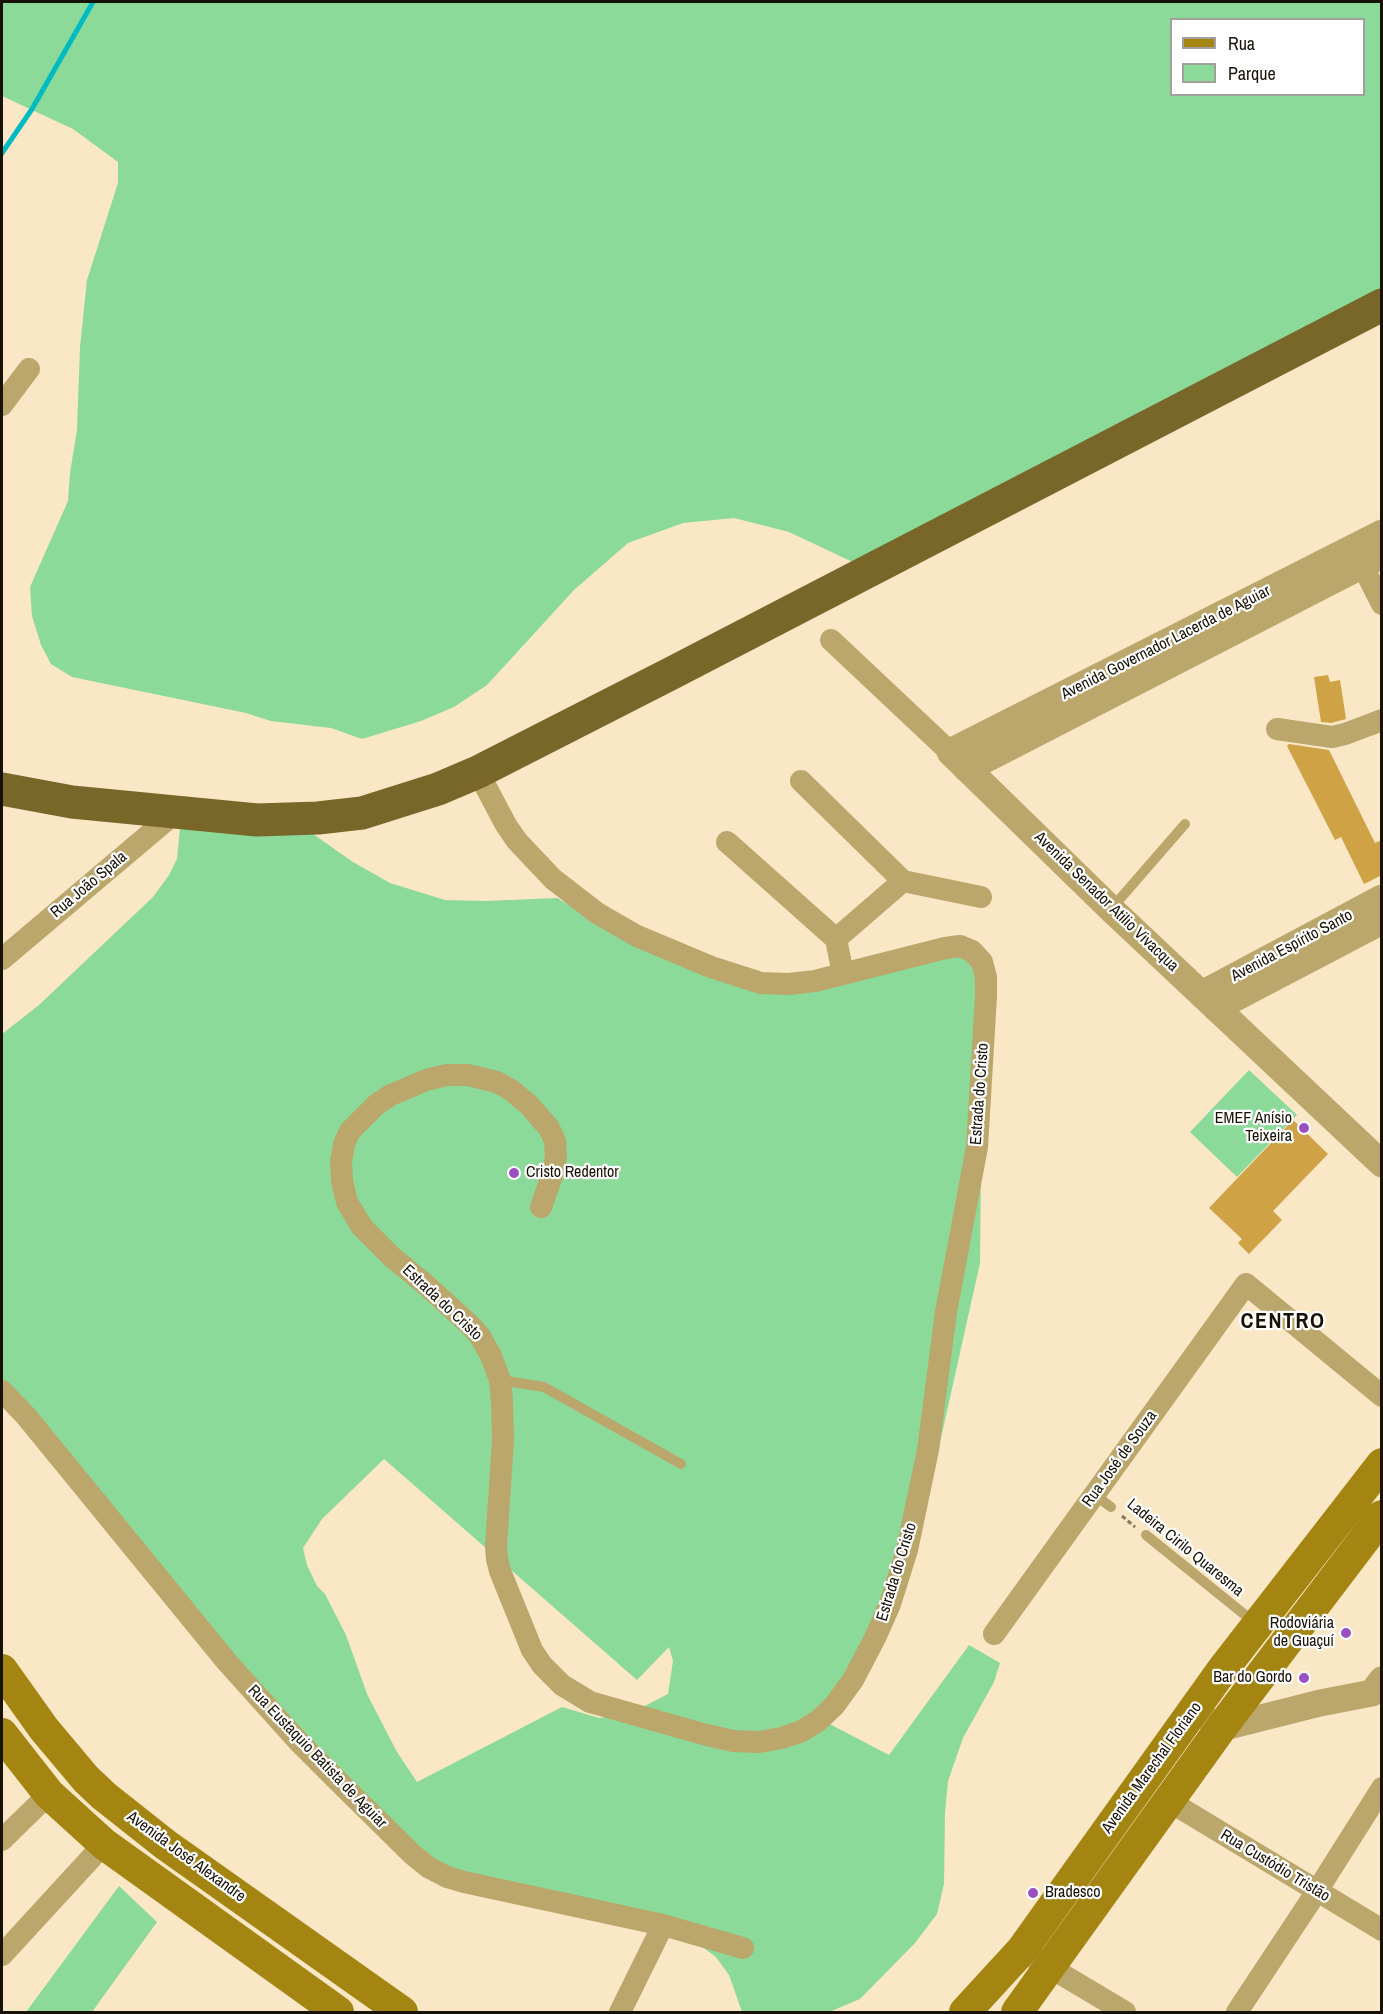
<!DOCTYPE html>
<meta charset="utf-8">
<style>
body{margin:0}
#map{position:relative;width:1383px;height:2014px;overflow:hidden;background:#fae7c5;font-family:"Archivo Narrow",sans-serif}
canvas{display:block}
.frame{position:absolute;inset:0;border:3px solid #181206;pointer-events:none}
.legend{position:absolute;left:1170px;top:18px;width:195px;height:78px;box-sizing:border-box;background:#fff;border:2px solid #a3a09b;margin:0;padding:8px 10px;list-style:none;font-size:18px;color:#181206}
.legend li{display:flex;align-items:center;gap:12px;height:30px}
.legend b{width:30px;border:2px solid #a3a09b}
</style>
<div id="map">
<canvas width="1383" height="2014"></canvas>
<div class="frame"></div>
<ul class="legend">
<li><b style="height:8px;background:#a48512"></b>Rua</li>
<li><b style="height:16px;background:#8bda9a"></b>Parque</li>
</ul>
</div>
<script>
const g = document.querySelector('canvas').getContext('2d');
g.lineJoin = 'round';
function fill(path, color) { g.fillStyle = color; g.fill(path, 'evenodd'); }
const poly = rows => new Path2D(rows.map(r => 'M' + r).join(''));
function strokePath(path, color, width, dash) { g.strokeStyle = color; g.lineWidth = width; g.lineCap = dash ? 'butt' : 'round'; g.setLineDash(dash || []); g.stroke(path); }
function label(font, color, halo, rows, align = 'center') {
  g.font = font + ' "Archivo Narrow",sans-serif'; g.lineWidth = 4.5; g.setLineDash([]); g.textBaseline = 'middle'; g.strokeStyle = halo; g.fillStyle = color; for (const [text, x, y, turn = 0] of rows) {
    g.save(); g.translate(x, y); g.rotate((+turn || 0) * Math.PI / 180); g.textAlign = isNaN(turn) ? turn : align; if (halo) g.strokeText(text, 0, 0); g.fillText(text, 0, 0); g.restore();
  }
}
const green = poly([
 [2,2,1381,2,1381,297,861,566,789,532,734,518,683,523,628,543,574,590,487,685,454,707,421,721,362,739,331,728,271,721,246,713,72,677,51,664,41,645,32,616,30,587,68,501,70,473,77,430,80,347,87,280,118,183,118,162,73,129,2,96],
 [1172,20,1364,20,1364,94,1172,94],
 [180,828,313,834,353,862,390,883,445,900,487,901,557,898,613,930,765,975,830,976,901,956,983,957,980,1263,910,1577,822,1720,889,1755,969,1645,1000,1663,994,1682,963,1738,948,1781,945,1812,944,1884,937,1914,915,1943,860,1999,829,2012,742,2012,729,1975,716,1957,690,1938,463,1885,306,1748,139,1541,2,1405,2,1034,39,1005,153,897,169,875,177,859],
 [384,1459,637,1680,669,1647,673,1661,668,1694,627,1715,599,1718,562,1707,417,1782,397,1752,367,1694,346,1635,325,1594,317,1586,307,1565,303,1548,322,1519],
 [1249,1070,1297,1115,1237,1177,1190,1132],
 [119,1886,157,1922,92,2012,26,2012]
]);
const stream = poly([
 [2,153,32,109,93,2]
]);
const building = poly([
 [1328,675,1330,682,1340,680,1346,719,1331,723,1321,722,1314,677],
 [1289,744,1329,750,1375,843,1382,840,1382,875,1364,884,1341,837,1335,840,1287,746],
 [1293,1120,1328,1154,1273,1211,1282,1220,1249,1254,1238,1243,1242,1239,1209,1208]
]);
const path = poly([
 [1122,1516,1135,1527]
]);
const service = poly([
 [1112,908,1185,824],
 [500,1380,544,1387,681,1464],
 [1095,1495,1111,1507],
 [1146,1535,1255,1623]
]);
const minor = poly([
 [2,405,29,369],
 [1355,551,1382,604],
 [831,640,950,752],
 [1277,729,1332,737,1345,734,1382,720],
 [478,772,506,825,517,841,553,879,597,913,637,936,711,967,761,983,789,984,815,981,945,948,960,946,972,951,982,962,986,977,986,996,977,1147,946,1312,928,1450,907,1550,890,1604,875,1638,853,1680,834,1706,818,1721,800,1732,781,1738,759,1742,733,1741,703,1734,590,1702,562,1685,542,1665,532,1650,500,1571,497,1559,496,1547,503,1440,502,1402,500,1380,491,1356,480,1336,471,1326,425,1284,393,1258,362,1227,347,1202,342,1181,341,1162,344,1144,350,1131,377,1104,391,1095,426,1080,447,1075,468,1075,497,1082,511,1090,529,1105,549,1128,555,1141,556,1156,553,1173,541,1207],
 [801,781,903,881,981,897],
 [727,842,836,939,843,974],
 [836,939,903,881],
 [2,959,176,812],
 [2,1391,26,1416,227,1662,298,1741,342,1785,412,1854,428,1867,447,1877,464,1882,663,1925,743,1948],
 [994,1634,1246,1284,1382,1396],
 [1169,1801,1382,1930],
 [2,1840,49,1794],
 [2,1955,104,1844],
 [1036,1959,1125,2012],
 [620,2012,663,1925],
 [1237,2012,1317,1891,1382,1788]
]);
const tertiary = poly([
 [1382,533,950,752,1111,909,1382,1164],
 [967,769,1382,555],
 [1202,994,1382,898],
 [1216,1008,1382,921],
 [1212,1722,1221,1728,1320,1703,1372,1693,1382,1680]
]);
const secondary = poly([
 [2,1670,44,1729,86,1779,104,1796,166,1845,402,2012],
 [2,1734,49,1794,104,1844,338,2012],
 [965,2012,1022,1950,1223,1669,1382,1464],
 [1017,2012,1221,1728,1382,1516]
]);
const trunk = poly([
 [2,789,72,802,257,820,318,818,362,813,438,789,478,772,670,674,1382,305]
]);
const markers = [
 [1304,1128,6,"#9b50c1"],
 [514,1173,6,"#9b50c1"],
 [1346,1633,6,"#9b50c1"],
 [1304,1678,6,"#9b50c1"],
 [1033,1893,6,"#9b50c1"]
];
const streetNames = [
 ["Avenida Governador Lacerda de Aguiar",1166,643,-27],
 ["Rua João Spala",89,885,-40],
 ["Avenida Senador Atilio Vivacqua",1106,902,44],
 ["Avenida Espírito Santo",1292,946,-28],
 ["Estrada do Cristo",980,1094,-86],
 ["Estrada do Cristo",442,1303,43],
 ["Rua José de Souza",1120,1459,-54],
 ["Ladeira Cirilo Quaresma",1185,1548,39],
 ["Estrada do Cristo",897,1572,-73],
 ["Rua Eustaquio Batista de Aguiar",317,1757,46],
 ["Avenida Marechal Floriano",1152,1768,-54],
 ["Avenida José Alexandre",186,1857,36],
 ["Rua Custódio Tristão",1275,1866,31]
];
const poiNames = [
 ["EMEF Anísio",1292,1119],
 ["Teixeira",1292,1137],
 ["Cristo Redentor",526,1173,"left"],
 ["Rodoviária",1334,1624],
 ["de Guaçuí",1334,1642],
 ["Bar do Gordo",1292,1678],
 ["Bradesco",1045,1893,"left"]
];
const districtNames = [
 ["CENTRO",1283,1322]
];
fill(green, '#8bda9a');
strokePath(stream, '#01bbc3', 5);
fill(building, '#cfa245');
strokePath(path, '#827660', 3, [4.5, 3]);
strokePath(service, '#bba76b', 10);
strokePath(minor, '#bba76b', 22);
strokePath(tertiary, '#bba76b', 27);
strokePath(secondary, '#a48512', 32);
strokePath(trunk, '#796629', 33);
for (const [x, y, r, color] of markers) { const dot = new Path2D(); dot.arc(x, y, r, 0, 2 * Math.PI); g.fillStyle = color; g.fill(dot); strokePath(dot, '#fff', 2); }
label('16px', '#181206', '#fff', streetNames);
label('16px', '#181206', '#fff', poiNames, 'right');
g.letterSpacing = '1.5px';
label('bold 22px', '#181206', '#fff', districtNames);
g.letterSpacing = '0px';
</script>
